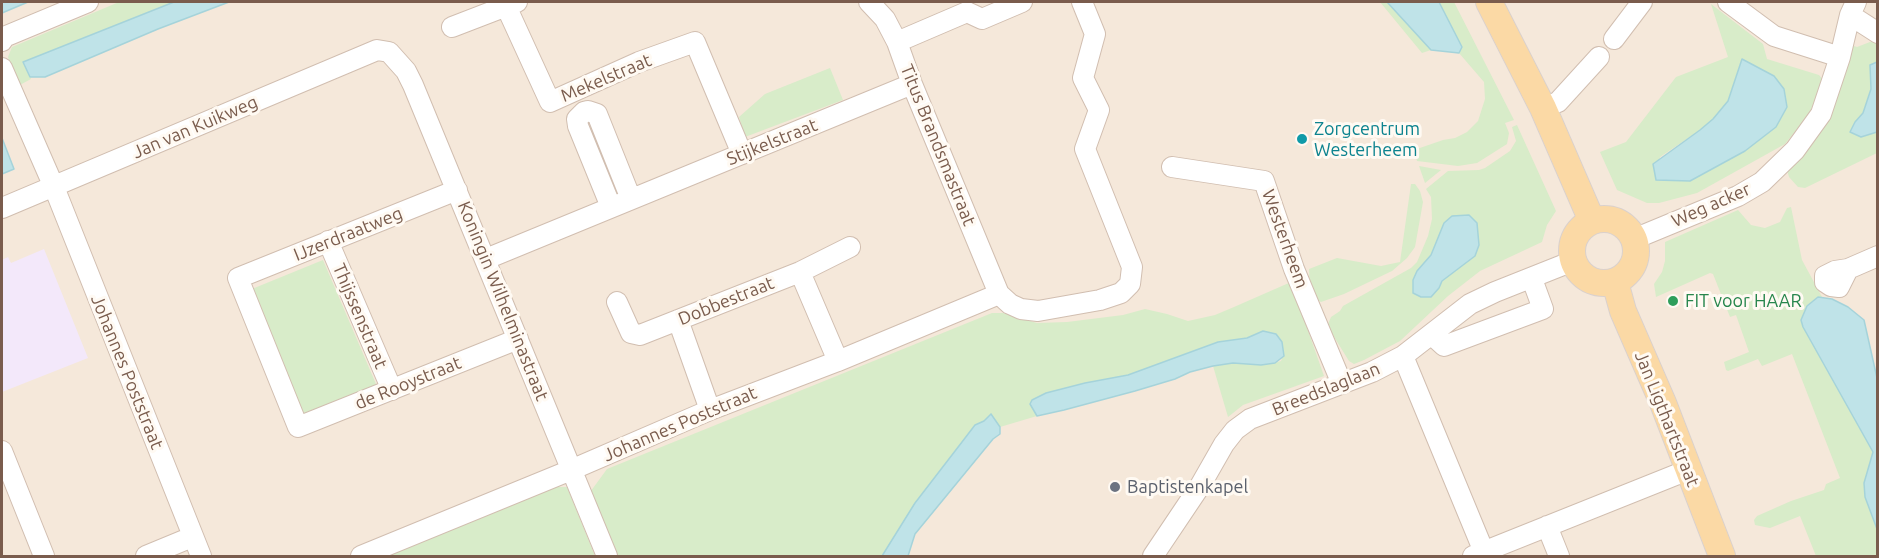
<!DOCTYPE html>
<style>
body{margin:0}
#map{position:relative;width:1879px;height:558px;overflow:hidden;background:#fdf6ec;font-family:Ubuntu,sans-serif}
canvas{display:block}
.frame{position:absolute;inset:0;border:3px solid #7a5c4d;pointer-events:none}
</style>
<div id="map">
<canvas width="1879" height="558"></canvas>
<div class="frame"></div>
</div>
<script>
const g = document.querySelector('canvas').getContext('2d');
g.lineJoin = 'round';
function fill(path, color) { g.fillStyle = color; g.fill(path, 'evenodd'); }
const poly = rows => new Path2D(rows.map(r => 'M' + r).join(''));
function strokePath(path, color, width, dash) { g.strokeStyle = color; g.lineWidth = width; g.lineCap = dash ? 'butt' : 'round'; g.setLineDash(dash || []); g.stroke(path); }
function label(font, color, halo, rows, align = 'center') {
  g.font = font + ' Ubuntu,sans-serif'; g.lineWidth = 6; g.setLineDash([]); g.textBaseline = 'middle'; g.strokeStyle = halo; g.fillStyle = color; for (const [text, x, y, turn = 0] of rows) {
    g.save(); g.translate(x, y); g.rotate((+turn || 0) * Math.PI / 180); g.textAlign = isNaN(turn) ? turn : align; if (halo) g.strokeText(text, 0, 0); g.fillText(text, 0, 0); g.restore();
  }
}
const residential = poly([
 [2,2,1877,2,1877,556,2,556]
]);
const education = poly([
 [44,249,88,358,2,392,2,260,8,257,11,263]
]);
const green = poly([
 [119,2,174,2,23,62,31,79,18,86,12,71,8,57,12,47],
 [1380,2,1387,2,1431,50,1422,53],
 [1439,2,1454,2,1514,120,1505,123,1509,133,1507,144,1477,163,1458,166,1417,161,1414,150,1443,140,1455,138,1467,132,1478,121,1485,99,1484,82,1459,53,1462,47],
 [1711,4,1763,44,1767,59,1819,75,1823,80,1809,114,1785,144,1697,193,1659,203,1647,203,1617,190,1600,152,1626,142,1676,77,1728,57],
 [1742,59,1753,65,1787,107,1776,127,1745,151,1690,181,1656,180,1660,157,1700,130,1713,119,1728,101],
 [1875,40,1877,42,1877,62,1870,66,1871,89,1863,113,1855,122,1861,137,1877,132,1877,153,1805,188,1798,187,1789,177,1787,170,1851,45,1857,47],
 [830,68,843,100,745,137,739,117,765,94],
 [1517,125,1556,211,1547,225,1542,242,1480,271,1448,296,1400,341,1364,360,1354,364,1349,361,1331,332,1328,324,1331,317,1340,311,1343,306,1411,268,1417,262,1428,236,1432,219,1431,197,1426,189,1448,171,1479,170,1485,168,1510,151,1516,141,1512,127],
 [1419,166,1441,170,1425,183],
 [1411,184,1415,184,1420,191,1423,202,1415,247,1407,258,1392,271,1344,294,1321,302,1314,297,1310,291,1309,269,1337,258,1381,266,1400,262],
 [1791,207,1802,260,1822,297,1818,297,1803,327,1873,452,1864,484,1865,497,1877,529,1877,556,1816,556,1800,516,1770,528,1755,525,1754,520,1757,516,1791,501,1824,490,1826,484,1840,478,1792,354,1762,366,1758,359,1728,371,1726,370,1724,362,1749,352,1736,315,1730,317,1713,274,1710,273,1656,297,1654,284,1662,272,1665,261,1665,242,1738,210,1751,225,1765,228,1780,222,1787,208],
 [323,260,376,384,375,392,304,420,247,291],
 [1291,282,1324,376,1243,405,1228,417,1213,366,1233,363,1271,364,1281,361,1284,353,1263,331,1247,338,1218,342,1128,375,1085,383,1046,393,1032,400,1030,404,1037,416,1000,427,991,415,984,421,975,425,962,442,915,503,882,556,614,556,588,495,607,469,992,313,1003,313,1037,323,1067,322,1123,315,1145,309,1167,314,1188,321,1215,315,1234,307],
 [553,487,567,487,595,556,386,556]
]);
const water = poly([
 [2,2,28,2,2,13,2,2],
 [174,2,229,2,158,29,45,77,30,77,23,62,174,2],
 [1387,2,1439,2,1462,47,1459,53,1431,50,1387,2],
 [1742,59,1774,76,1784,89,1787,107,1776,127,1745,151,1690,181,1656,180,1653,164,1700,130,1713,119,1728,101,1742,59],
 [1877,62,1877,132,1861,137,1850,132,1855,122,1863,113,1871,89,1870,65,1877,62],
 [2,138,14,169,2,174,2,138],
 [1469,215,1477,223,1479,245,1475,256,1442,281,1439,288,1431,297,1421,297,1413,293,1413,280,1417,271,1431,255,1444,223,1452,216,1469,215],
 [1818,297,1832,299,1848,307,1864,320,1877,378,1877,529,1865,497,1864,483,1873,452,1803,327,1801,320,1807,306,1818,297],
 [1263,331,1276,334,1282,342,1284,356,1275,363,1261,365,1233,363,1213,366,1190,372,1175,379,1135,391,1064,410,1037,416,1030,404,1032,400,1046,393,1085,383,1128,375,1218,342,1247,338,1263,331],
 [991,414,1000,427,1000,434,993,439,915,534,908,556,882,556,915,503,962,442,975,425,984,421,991,414]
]);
const minor = poly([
 [869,2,885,19,897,42,912,84,999,294,1010,304,1021,309,1038,311,1100,300,1121,293,1130,284,1132,267,1085,149,1099,110,1083,78,1095,34,1082,2],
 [1728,2,1774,36,1840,57],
 [506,6,550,102,639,62,695,42,742,154],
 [1850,15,1878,33],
 [452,27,517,2],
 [1614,39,1642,2],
 [2,41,4,37,88,2],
 [897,42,967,12,982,19,1022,2],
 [2,68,54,187,201,556],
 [1543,108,1558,102,1599,57],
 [1172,167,1264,181,1294,269,1342,384],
 [457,190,238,278,298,427,518,339],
 [611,207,578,126,577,119,584,112,588,111,597,114,631,199],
 [2,208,377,50,389,52,406,71,413,85,607,556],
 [1634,239,1738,196,1762,182,1795,150,1821,114,1840,57,1850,15,1856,2],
 [328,241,392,390],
 [486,259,912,84],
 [1848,269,1839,287,1831,286,1825,282,1825,276,1835,271,1848,269,1878,256],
 [800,272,838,361],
 [617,302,631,333,640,335,800,272,850,247],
 [678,320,710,410],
 [1432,335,1444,346,1543,309,1532,279],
 [1403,356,1484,552],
 [2,451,44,556],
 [1547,526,1559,556],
 [146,556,192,537],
 [361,556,571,470,710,410,838,361,999,294],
 [1153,556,1200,486,1224,444,1235,430,1250,419,1372,372,1403,356,1470,304,1495,292,1573,261],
 [1473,556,1688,470]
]);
const major = poly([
 [1489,2,1543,108,1592,221],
 '1572 251a32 32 0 1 1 64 0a32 32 0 1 1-64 0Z',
 [1615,282,1623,311,1663,403,1722,556]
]);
const markers = [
 [1302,139,6,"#0f9aa8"],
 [1673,301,6,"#2e9e5b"],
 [1115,487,6,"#6b7280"]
];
const streetNames = [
 ["Mekelstraat",606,78,-23],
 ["Jan van Kuikweg",195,127,-23],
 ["Stijkelstraat",772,142,-22],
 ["Titus Brandsmastraat",938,145,68],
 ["Weg acker",1711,205,-24],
 ["IJzerdraatweg",348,234,-22],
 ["Westerheem",1285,239,70],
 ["Koningin Wilhelminastraat",503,301,68],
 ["Dobbestraat",726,301,-22],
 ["Thijssenstraat",360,316,67],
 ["Johannes Poststraat",127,372,68],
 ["de Rooystraat",408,383,-22],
 ["Breedslaglaan",1326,389,-22],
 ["Jan Ligthartstraat",1667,419,68],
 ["Johannes Poststraat",680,424,-23]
];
const cultureNames = [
 ["Zorgcentrum",1314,129],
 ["Westerheem",1314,150]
];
const leisureNames = [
 ["FIT voor HAAR",1685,301]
];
const worshipNames = [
 ["Baptistenkapel",1127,487]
];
fill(residential, '#f5e8da');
fill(education, '#f3e8fa');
fill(green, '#d8ecc9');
fill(water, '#bfe3e8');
strokePath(water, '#a5d3da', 1.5);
strokePath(minor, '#d1beb0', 22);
strokePath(major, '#dad1cd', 28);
strokePath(minor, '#fff', 20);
strokePath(major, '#fbd9a5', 26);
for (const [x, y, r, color] of markers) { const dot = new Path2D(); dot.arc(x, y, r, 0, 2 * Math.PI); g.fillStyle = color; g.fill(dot); strokePath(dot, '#fffaf3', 2); }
label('18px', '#7a5c4d', '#fffaf3', streetNames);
label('18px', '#0d838f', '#fffaf3', cultureNames, 'left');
label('18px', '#27864d', '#fffaf3', leisureNames, 'left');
label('18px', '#5b616d', '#fffaf3', worshipNames, 'left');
</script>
